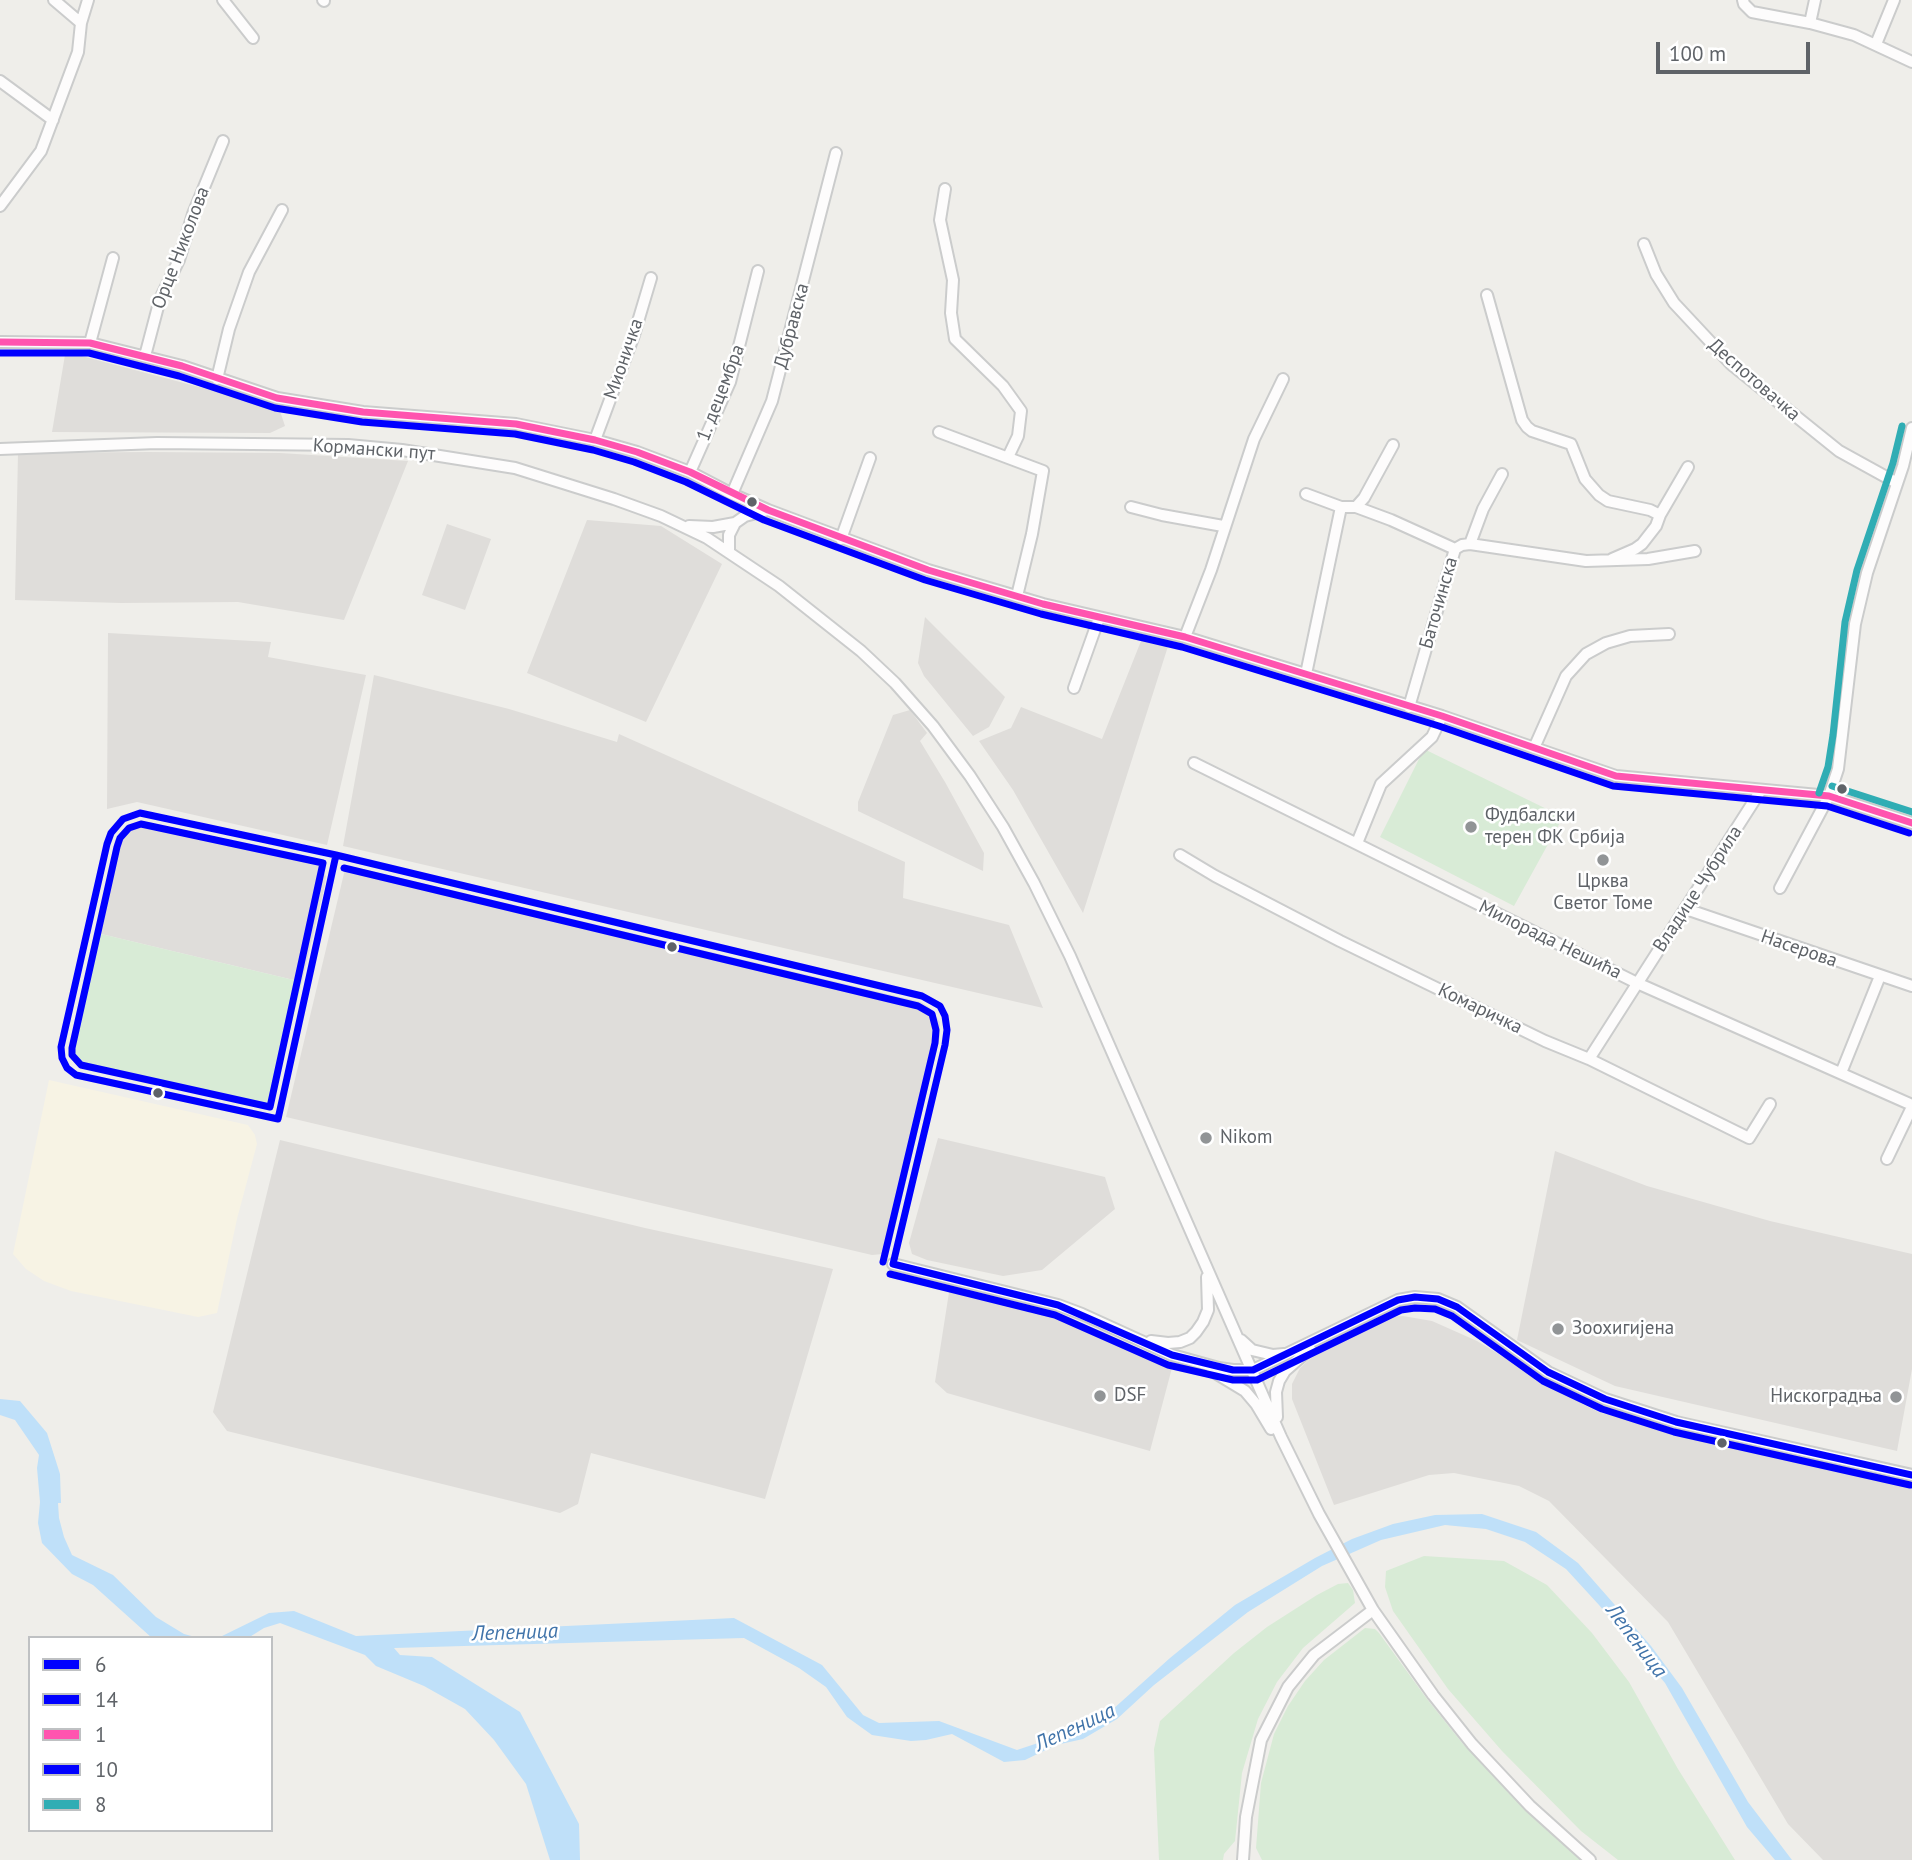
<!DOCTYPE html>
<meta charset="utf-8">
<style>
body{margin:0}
#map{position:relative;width:1912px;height:1860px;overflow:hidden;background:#efeeea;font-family:"PT Sans",sans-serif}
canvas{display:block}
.legend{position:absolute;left:28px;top:1636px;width:245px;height:196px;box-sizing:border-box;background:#fff;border:2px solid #bfc1c3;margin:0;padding:9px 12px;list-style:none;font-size:21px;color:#5f6368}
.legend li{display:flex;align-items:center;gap:14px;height:35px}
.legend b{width:35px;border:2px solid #bfc1c3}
.scale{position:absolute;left:1656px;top:42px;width:154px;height:32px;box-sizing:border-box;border:4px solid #5f6368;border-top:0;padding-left:9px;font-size:21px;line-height:24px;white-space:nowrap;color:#5f6368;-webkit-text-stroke:5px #fff;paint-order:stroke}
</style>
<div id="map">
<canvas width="1912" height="1860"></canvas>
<ul class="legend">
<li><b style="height:9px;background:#00f"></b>6</li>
<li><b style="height:9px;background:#00f"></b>14</li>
<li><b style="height:9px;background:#ff54af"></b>1</li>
<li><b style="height:9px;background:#00f"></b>10</li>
<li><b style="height:9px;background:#30adb4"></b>8</li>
</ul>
<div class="scale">100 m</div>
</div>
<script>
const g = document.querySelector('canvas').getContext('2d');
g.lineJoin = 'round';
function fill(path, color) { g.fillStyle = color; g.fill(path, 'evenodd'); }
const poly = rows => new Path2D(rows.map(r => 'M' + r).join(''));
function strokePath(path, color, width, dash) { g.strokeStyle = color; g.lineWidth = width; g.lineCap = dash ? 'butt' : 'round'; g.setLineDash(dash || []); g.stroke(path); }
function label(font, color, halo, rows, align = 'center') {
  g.font = font + ' "PT Sans",sans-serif'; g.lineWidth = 5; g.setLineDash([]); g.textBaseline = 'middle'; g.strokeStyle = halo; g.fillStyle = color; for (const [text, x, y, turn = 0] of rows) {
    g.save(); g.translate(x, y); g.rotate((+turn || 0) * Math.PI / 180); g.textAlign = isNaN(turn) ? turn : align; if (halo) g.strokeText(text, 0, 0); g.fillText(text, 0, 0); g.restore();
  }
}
const commercial = poly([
 [49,1080,248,1125,255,1135,257,1144,237,1219,217,1313,198,1317,71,1291,44,1281,26,1269,13,1254]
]);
const industrial = poly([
 [74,354,279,408,285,426,270,433,52,432,65,355],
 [148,452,280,453,408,461,344,620,238,602,121,603,15,600,18,453],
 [587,520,661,526,722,564,646,722,527,673],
 [447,524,491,539,465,610,422,595],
 [925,617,1005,697,989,727,973,736,924,676,918,663],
 [108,633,271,642,268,657,366,675,327,845,137,802,107,809],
 [1143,636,1170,640,1083,913,1013,790,979,741,1011,728,1021,707,1102,739],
 [374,675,509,709,617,742,619,734,905,862,903,898,1009,925,1043,1008,343,846],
 [910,710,927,733,920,741,945,782,984,853,983,871,858,811,858,802,893,715],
 [138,822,149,822,314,860,320,865,326,876,325,885,302,982,97,933,115,840,127,827],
 [346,865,921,1002,929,1007,940,1022,940,1036,891,1245,883,1254,872,1255,286,1117],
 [938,1138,1105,1177,1115,1209,1042,1270,1003,1276,927,1260,912,1254,909,1243],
 [280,1140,645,1228,833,1269,765,1499,591,1453,578,1504,560,1513,227,1431,213,1412],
 [1555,1151,1647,1186,1770,1221,1912,1254,1912,1369,1897,1451,1615,1386,1517,1340],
 [950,1286,1043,1309,1101,1331,1173,1364,1150,1451,947,1393,935,1382],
 [1403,1316,1432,1321,1477,1341,1584,1405,1601,1413,1912,1486,1912,1860,1823,1860,1788,1824,1668,1622,1549,1501,1519,1486,1454,1473,1429,1475,1334,1505,1292,1399,1292,1384,1300,1368,1311,1358,1387,1317]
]);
const green = poly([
 [1424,749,1563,817,1514,906,1380,837],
 [97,933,302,982,274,1094,269,1102,256,1105,78,1063,71,1044],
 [1424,1556,1504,1561,1547,1585,1592,1633,1629,1682,1678,1769,1735,1860,1618,1860,1581,1831,1502,1751,1448,1689,1393,1611,1385,1587,1386,1571],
 [1348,1583,1353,1590,1355,1603,1303,1648,1277,1682,1258,1719,1242,1773,1235,1841,1224,1854,1223,1860,1159,1860,1154,1749,1160,1721,1234,1653,1267,1627,1317,1595,1338,1584],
 [1365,1628,1375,1629,1379,1633,1427,1699,1463,1744,1541,1823,1581,1860,1262,1860,1256,1848,1261,1783,1274,1734,1288,1706,1305,1681,1324,1660]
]);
const water = poly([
 [0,1399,20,1401,47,1433,60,1474,61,1503,58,1503,59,1518,64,1537,72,1555,113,1575,156,1617,184,1634,199,1638,152,1638,93,1585,72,1574,42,1543,38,1523,40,1502,37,1468,39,1455,15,1420,0,1415],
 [1482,1514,1536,1532,1578,1563,1651,1646,1682,1688,1748,1802,1792,1860,1775,1860,1747,1827,1665,1683,1599,1605,1566,1569,1525,1542,1486,1529,1445,1525,1381,1540,1322,1566,1248,1612,1154,1685,1117,1719,1083,1739,1056,1745,1025,1760,1004,1762,952,1734,926,1740,911,1741,872,1735,847,1717,826,1687,799,1668,744,1638,394,1648,400,1655,432,1657,520,1712,579,1824,580,1860,550,1860,526,1784,494,1740,465,1709,424,1686,376,1666,365,1655,280,1623,264,1628,248,1638,218,1638,269,1613,294,1611,356,1636,734,1618,822,1665,863,1715,879,1723,939,1721,1017,1750,1074,1731,1112,1710,1170,1658,1235,1605,1315,1558,1352,1539,1393,1524,1435,1515]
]);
const minor = poly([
 [54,0,81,23],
 [223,0,253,38],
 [323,0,324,1],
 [1743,0,1744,4,1752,12,1810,23,1854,35,1912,62],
 [1810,23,1815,0],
 [1876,44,1894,0],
 [0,81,53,120],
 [945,189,940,220,953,280,951,313,955,339,1003,386,1021,411,1018,436,1008,457],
 [0,206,41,151,78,52,81,23,88,0],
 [1644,244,1656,274,1674,303,1731,364,1839,451,1897,483],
 [1487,295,1522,420,1527,427,1532,431,1571,444,1585,479,1599,495,1608,501,1650,510,1660,515,1656,526,1642,544,1635,549,1612,559],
 [0,342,90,343,182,366,277,398,363,412,516,424,595,440,637,452,690,472,732,494,768,510,928,570,1043,604,1185,637,1442,716,1616,776,1829,796,1912,823],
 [90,343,113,258],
 [145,356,160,299,179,260,193,214,223,141],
 [217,379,229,329,249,272,282,210],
 [939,432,1043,471,1032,534,1017,596],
 [595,440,634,335,651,278],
 [0,449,157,443,348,445,402,450,515,468,614,499,661,516,707,538,779,586,861,651,895,683,933,726,970,776,1003,827,1034,883,1070,956,1281,1437,1319,1514,1373,1610,1433,1695,1472,1744,1530,1806,1590,1860],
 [690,472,730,382,758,271],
 [732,494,772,401,836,153],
 [1306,494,1341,507],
 [1131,507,1162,515,1223,526],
 [1356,507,1391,520,1455,549],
 [1660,515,1688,467],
 [689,526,713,527,735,523],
 [841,539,870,458],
 [1470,544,1586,561,1648,559,1695,551],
 [729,552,729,535,735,523,745,516,768,510],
 [1185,637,1211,570,1254,439,1283,379],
 [1306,674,1341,507,1356,507,1364,498,1393,445],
 [1074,688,1099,618],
 [1409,707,1455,549,1462,545,1470,544,1483,509,1502,474],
 [1534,748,1566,676,1586,654,1606,643,1630,636,1669,634],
 [1194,763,1637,983,1912,1105],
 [1357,843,1381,784,1432,737,1442,716],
 [1180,855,1215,876,1340,941,1545,1041,1589,1059,1749,1138,1770,1104],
 [1780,888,1829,796,1838,769,1855,624,1867,573,1903,466,1912,428],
 [1686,909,1912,986],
 [1589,1059,1761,790],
 [1841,1073,1880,976],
 [1887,1159,1912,1107],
 [893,1264,1058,1305,1082,1314,1172,1355,1219,1368,1233,1370,1253,1370,1398,1300,1415,1297,1438,1299,1457,1307,1548,1372,1605,1399,1676,1422,1912,1475],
 [1241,1340,1252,1350,1273,1355,1284,1354],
 [1151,1341,1168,1343,1180,1342,1190,1338,1196,1332,1203,1322,1208,1310,1207,1277],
 [1212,1371,1245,1391,1256,1404,1271,1429],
 [1277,1417,1276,1392,1279,1381,1285,1371,1310,1349],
 [1243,1860,1246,1817,1261,1740,1288,1687,1314,1655,1373,1610]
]);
const bus1 = poly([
 [140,813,336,855,278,1119,76,1075,67,1068,62,1058,61,1047,107,844,111,833,123,819,140,813],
 [336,855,922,996,940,1006,945,1016,947,1030,945,1045,893,1264],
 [893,1264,1058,1305,1172,1355,1233,1370,1253,1370,1398,1300,1415,1297,1438,1299,1457,1307,1548,1372,1605,1399,1676,1422,1912,1475]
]);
const bus2 = poly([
 [141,824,323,863,270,1107,81,1065,72,1055,72,1048,117,847,120,838,129,828,141,824],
 [344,868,918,1006,932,1014,936,1030,935,1043,883,1262],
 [890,1274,1055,1315,1168,1365,1233,1380,1257,1380,1401,1310,1415,1308,1435,1309,1452,1316,1543,1381,1602,1409,1674,1432,1910,1485]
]);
const bus3 = poly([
 [0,342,90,343,182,366,277,398,363,412,516,424,595,440,637,452,690,472,768,510,928,570,1043,604,1185,637,1442,716,1616,776,1829,796,1912,823]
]);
const bus4 = poly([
 [0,353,89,353,179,376,275,408,362,422,515,434,593,450,634,462,686,482,764,520,925,580,1041,614,1182,647,1439,726,1613,786,1827,806,1909,833]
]);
const bus5 = poly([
 [1832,786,1912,812],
 [1819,793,1828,767,1833,735,1845,622,1857,570,1893,463,1902,426]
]);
const markers = [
 [752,502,6,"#5f6368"],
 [1842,789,6,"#5f6368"],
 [1471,827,7,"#919496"],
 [1603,860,7,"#919496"],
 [672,947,6,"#5f6368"],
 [158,1093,6,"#5f6368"],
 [1206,1138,7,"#919496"],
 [1558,1329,7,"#919496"],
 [1100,1396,7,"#919496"],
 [1896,1397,7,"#919496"],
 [1722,1443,6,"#5f6368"]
];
const streetNames = [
 ["Орце Николова",181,248,-69],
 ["Дубравска",792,326,-75],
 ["Мионичка",624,359,-71],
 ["Деспотовачка",1754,380,41],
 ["1. децембра",721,393,-69],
 ["Кормански пут",374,450,4],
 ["Баточинска",1439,603,-74],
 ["Владице Чубрила",1698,889,-57],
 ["Милорада Нешића",1550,940,26],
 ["Насерова",1799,949,19],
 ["Комаричка",1480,1009,26]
];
const poiNames = [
 ["Фудбалски",1485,816],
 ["терен ФК Србија",1485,838],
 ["Црква",1603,882,"center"],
 ["Светог Томе",1603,904,"center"],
 ["Nikom",1220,1138],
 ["Зоохигијена",1572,1329],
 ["DSF",1114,1396],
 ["Нискоградња",1882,1397,"right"]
];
const waterNames = [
 ["Лепеница",515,1633,-2],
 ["Лепеница",1636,1641,53],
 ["Лепеница",1075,1728,-25]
];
fill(commercial, '#f7f3e4');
fill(industrial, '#dfddda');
fill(green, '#d8ebd6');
fill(water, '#bfe0f9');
strokePath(minor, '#cbcccc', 14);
strokePath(minor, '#fdfcfc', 10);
strokePath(bus1, '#00f', 7);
strokePath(bus2, '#00f', 7);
strokePath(bus3, '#ff54af', 7);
strokePath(bus4, '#00f', 7);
strokePath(bus5, '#30adb4', 7);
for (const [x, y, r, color] of markers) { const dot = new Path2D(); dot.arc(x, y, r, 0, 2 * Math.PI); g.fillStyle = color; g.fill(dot); strokePath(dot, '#fff', 2.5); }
label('19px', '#5f6368', '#fff', streetNames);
label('19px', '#5f6368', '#fff', poiNames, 'left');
label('italic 21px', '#4174aa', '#fff', waterNames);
</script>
